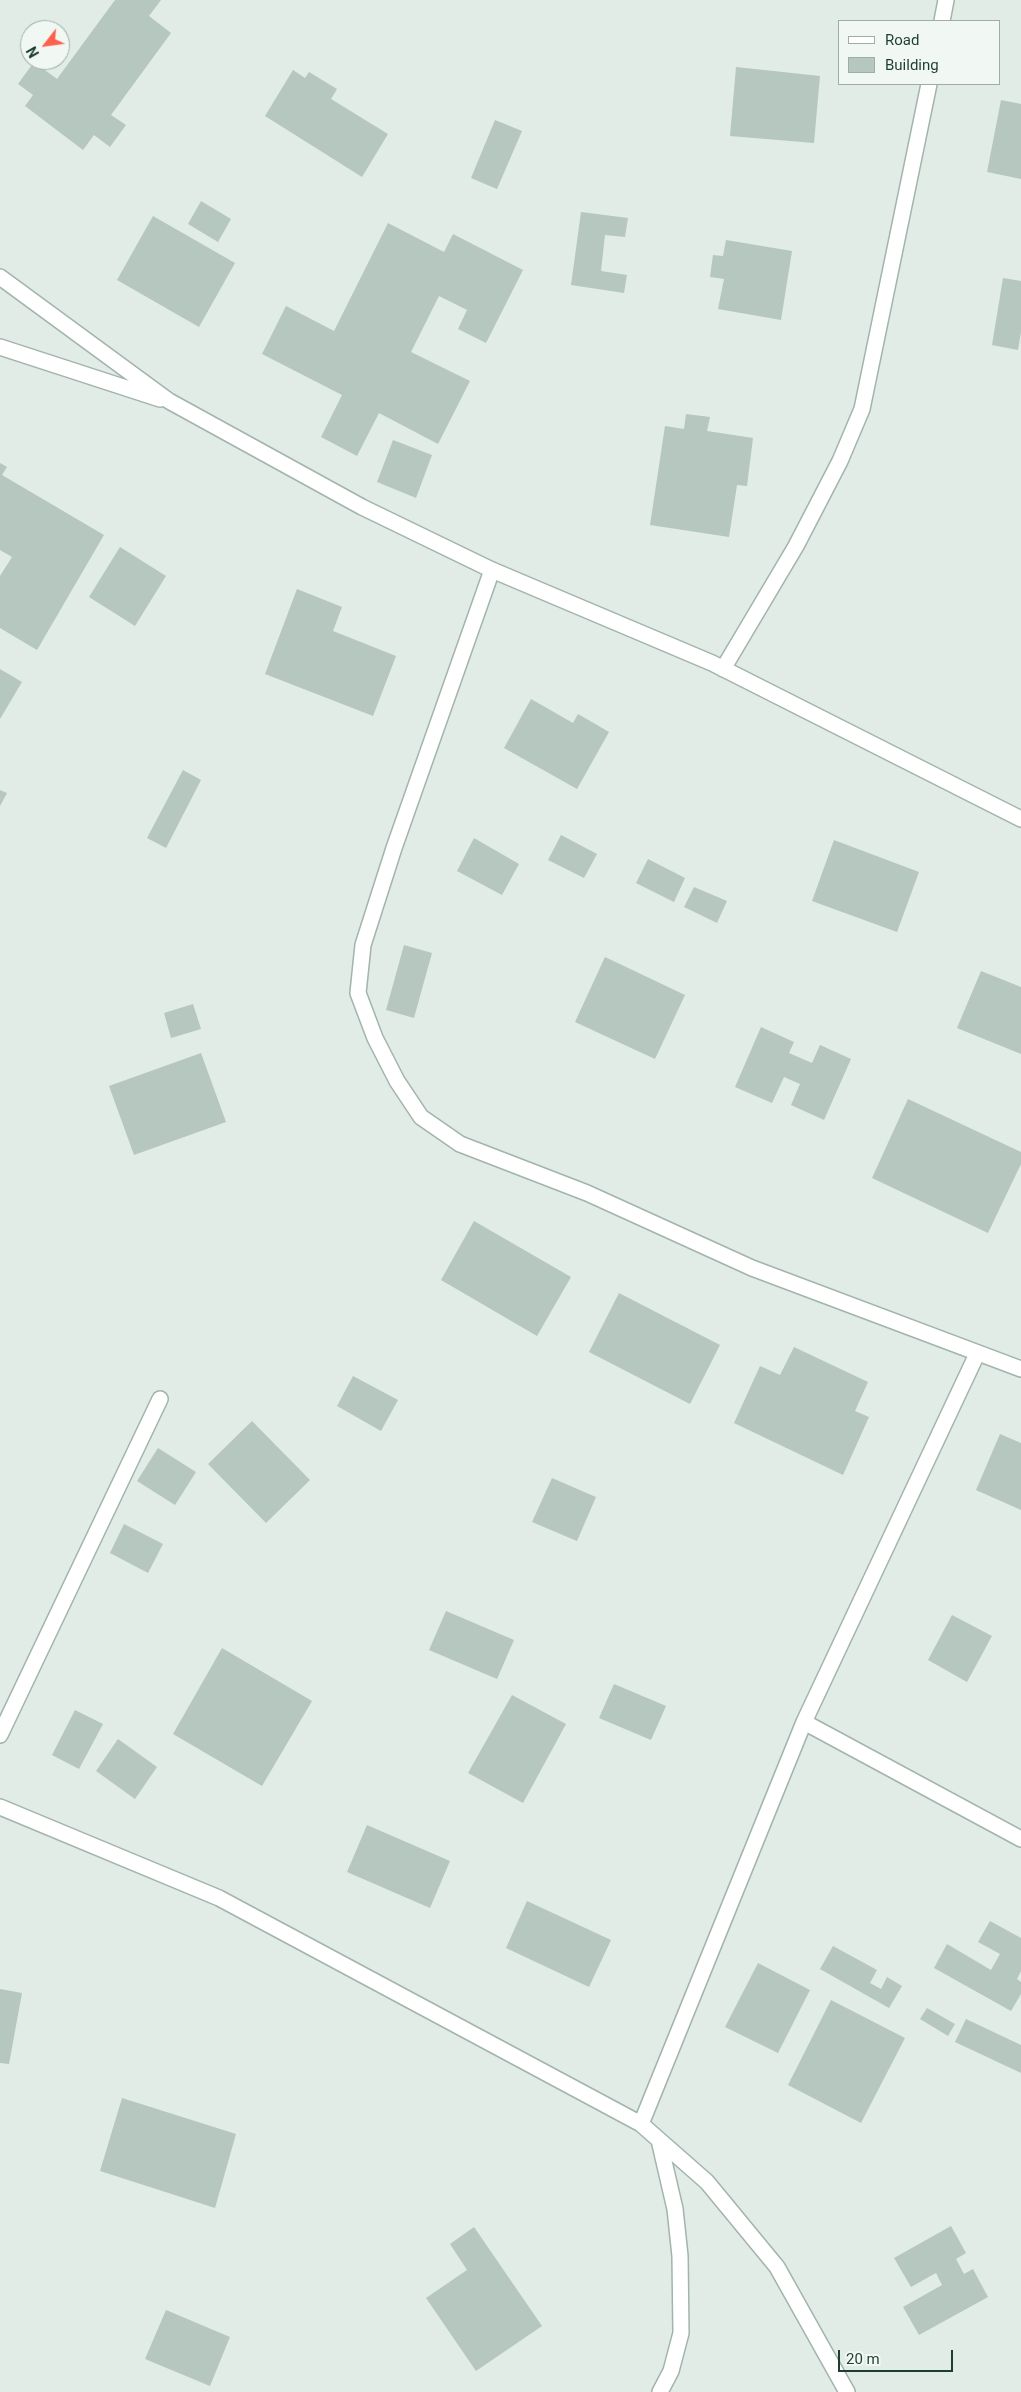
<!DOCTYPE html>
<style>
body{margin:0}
#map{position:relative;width:1021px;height:2392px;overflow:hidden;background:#e0ece5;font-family:Roboto,sans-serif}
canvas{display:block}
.legend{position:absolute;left:838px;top:20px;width:162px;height:65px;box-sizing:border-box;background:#f1f8f4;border:1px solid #9daea6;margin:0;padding:6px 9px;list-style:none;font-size:15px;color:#1f3e32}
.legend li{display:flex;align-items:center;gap:10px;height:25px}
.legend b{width:25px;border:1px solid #9daea6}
.north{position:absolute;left:20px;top:20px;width:50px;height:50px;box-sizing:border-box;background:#f1f8f4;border:1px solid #9daea6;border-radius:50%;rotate:240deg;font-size:14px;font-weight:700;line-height:20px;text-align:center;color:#1f3e32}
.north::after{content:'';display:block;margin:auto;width:18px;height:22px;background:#fc614e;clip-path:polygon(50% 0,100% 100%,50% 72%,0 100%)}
.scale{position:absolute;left:838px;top:2350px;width:115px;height:22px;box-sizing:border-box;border:2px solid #1f3e32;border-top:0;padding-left:6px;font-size:15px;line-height:18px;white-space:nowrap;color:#1f3e32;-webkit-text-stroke:4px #f1f8f4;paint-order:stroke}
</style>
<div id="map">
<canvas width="1021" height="2392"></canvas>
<ul class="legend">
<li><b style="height:6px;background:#fff"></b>Road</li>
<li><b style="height:14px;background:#b5c7be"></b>Building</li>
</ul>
<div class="north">N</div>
<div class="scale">20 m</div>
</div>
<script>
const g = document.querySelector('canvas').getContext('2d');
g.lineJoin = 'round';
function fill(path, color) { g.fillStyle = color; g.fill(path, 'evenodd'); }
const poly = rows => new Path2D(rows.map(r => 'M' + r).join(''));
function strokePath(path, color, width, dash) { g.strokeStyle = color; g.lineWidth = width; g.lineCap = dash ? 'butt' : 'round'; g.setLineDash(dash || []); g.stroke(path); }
const building = poly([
 [115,0,161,0,149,16,171,33,111,115,126,125,110,147,94,135,83,150,25,106,33,95,18,84,34,62,57,79],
 [736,67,820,76,814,143,730,136],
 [293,70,305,78,309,72,337,89,331,99,388,134,362,177,265,116],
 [1001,100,1021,104,1021,179,987,172],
 [495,120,522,131,497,189,471,178],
 [201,201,231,219,218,242,188,224],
 [581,212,628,218,625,237,605,235,601,271,627,275,624,293,571,285],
 [153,216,235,263,199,327,117,280],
 [388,223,444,252,453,234,523,270,486,343,458,329,467,310,439,296,411,352,470,381,438,444,379,413,357,456,321,437,342,395,262,354,286,306,334,331],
 [726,240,792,251,781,320,718,309,724,279,710,277,713,255,723,256],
 [1003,278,1021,281,1021,332,1018,350,992,345],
 [686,414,710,417,707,431,753,438,747,486,737,485,729,537,650,525,665,426,684,429],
 [393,440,432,455,416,498,377,482],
 [0,463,7,467,2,475,104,535,37,650,0,628,0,576,12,557,0,550],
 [120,547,166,576,135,626,89,597],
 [297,589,342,607,333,631,396,656,373,716,265,674],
 [0,669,22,682,0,719],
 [531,699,573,723,578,714,609,732,577,789,504,748],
 [183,770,201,780,166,848,147,838],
 [0,790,7,793,0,806],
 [561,835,597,854,584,878,548,860],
 [474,838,519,864,502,895,457,871],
 [834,840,919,872,897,932,812,901],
 [648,859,685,878,674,902,636,883],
 [694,887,727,901,717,923,684,907],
 [404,945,432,953,414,1018,386,1010],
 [605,957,685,995,655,1059,575,1022],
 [981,971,1021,987,1021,1054,957,1028],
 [193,1004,201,1029,171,1038,164,1013],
 [761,1027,794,1042,789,1053,812,1063,820,1045,851,1059,824,1120,791,1105,800,1084,784,1077,772,1103,735,1087],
 [201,1053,226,1122,134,1155,109,1086],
 [908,1099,1021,1152,1021,1164,988,1233,872,1178],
 [474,1221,571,1277,537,1336,441,1280],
 [619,1293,720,1345,690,1404,589,1352],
 [794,1347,868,1382,855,1411,869,1417,843,1475,734,1423,760,1366,780,1375],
 [353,1376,398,1400,381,1431,337,1406],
 [252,1421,310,1480,266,1523,208,1464],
 [1000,1434,1021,1443,1021,1510,976,1490],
 [158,1448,196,1472,175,1505,137,1481],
 [552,1478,596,1497,577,1541,532,1522],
 [124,1524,163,1544,148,1573,110,1553],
 [446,1611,514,1640,497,1679,429,1650],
 [952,1615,992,1636,967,1682,928,1660],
 [222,1648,312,1701,262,1786,173,1734],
 [614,1684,666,1706,651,1740,599,1718],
 [512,1695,566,1724,523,1803,468,1773],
 [75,1710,103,1724,79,1769,52,1755],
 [118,1739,157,1767,135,1799,96,1771],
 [367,1825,450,1861,430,1908,347,1872],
 [527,1901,611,1940,589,1987,506,1948],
 [990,1921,1021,1938,1021,1971,1017,1979,1021,1982,1021,1994,1011,2011,934,1968,947,1944,991,1970,1000,1954,978,1942],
 [833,1946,877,1970,870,1983,881,1989,887,1977,902,1986,889,2008,820,1969],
 [758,1963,810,1990,778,2053,725,2027],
 [0,1989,22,1993,9,2064,0,2063],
 [831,2000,905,2038,861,2123,788,2085],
 [927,2008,955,2024,948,2036,920,2019],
 [966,2019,1021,2045,1021,2073,955,2042],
 [122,2098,236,2134,215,2208,100,2171],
 [951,2226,966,2253,956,2259,964,2274,973,2269,988,2297,919,2335,903,2307,942,2285,936,2273,911,2287,894,2258],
 [474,2227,542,2326,476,2371,426,2298,467,2270,450,2244],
 [166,2310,230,2337,210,2386,145,2359]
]);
const minor = poly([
 [942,21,946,0],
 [0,277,169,401,362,507,492,570,712,663,1021,819],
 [0,347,160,399],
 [492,570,394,848,363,945,358,993,375,1038,397,1081,421,1117,460,1144,587,1193,752,1268,1021,1369],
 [723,669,796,546,840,461,862,409,929,84],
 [804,1722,1021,1839],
 [0,1735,160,1399],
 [0,1807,219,1898,641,2124,707,2182,777,2267,847,2392],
 [641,2124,804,1722,977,1354],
 [659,2140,675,2209,680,2256,681,2333,671,2371,660,2392]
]);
fill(building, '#b5c7be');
strokePath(minor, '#a2b4ac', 18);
strokePath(minor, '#fff', 15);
</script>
